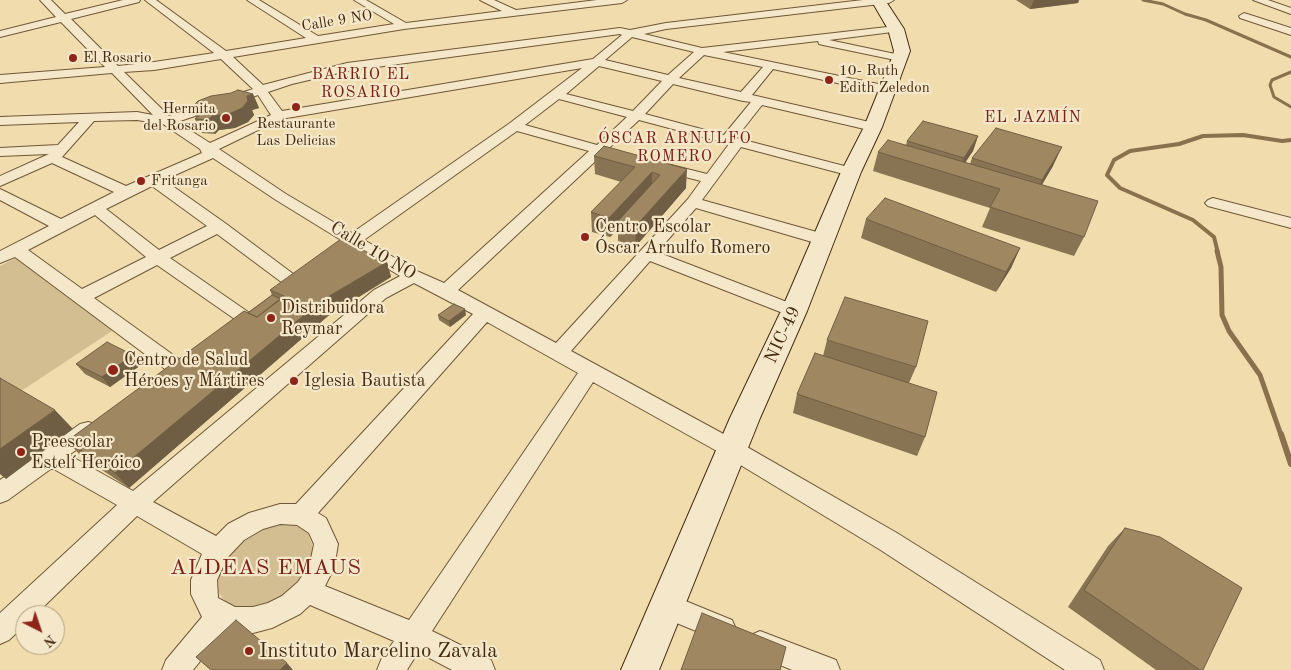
<!DOCTYPE html>
<meta charset="utf-8">
<style>
body{margin:0}
#map{position:relative;width:1291px;height:670px;overflow:hidden;background:#f0dcad;font-family:"Old Standard TT",serif}
canvas{display:block}
.north{position:absolute;left:15px;top:605px;width:50px;height:50px;box-sizing:border-box;background:#f5e8ca;border:1px solid #af9c7f;border-radius:50%;rotate:139deg;font-size:14px;font-weight:700;line-height:20px;text-align:center;color:#452b0f}
.north::after{content:'';display:block;margin:auto;width:18px;height:22px;background:#8f2418;clip-path:polygon(50% 0,100% 100%,50% 72%,0 100%)}
</style>
<div id="map">
<canvas width="1291" height="670"></canvas>
<div class="north">N</div>
</div>
<script>
const g = document.querySelector('canvas').getContext('2d');
g.lineJoin = 'round';
function fill(path, color) { g.fillStyle = color; g.fill(path, 'evenodd'); }
const poly = rows => new Path2D(rows.map(r => 'M' + r).join(''));
function strokePath(path, color, width, dash) { g.strokeStyle = color; g.lineWidth = width; g.lineCap = dash ? 'butt' : 'round'; g.setLineDash(dash || []); g.stroke(path); }
function label(font, color, halo, rows, align = 'center') {
  g.font = font + ' "Old Standard TT",serif'; g.lineWidth = 4.5; g.setLineDash([]); g.textBaseline = 'middle'; g.strokeStyle = halo; g.fillStyle = color; for (const [text, x, y, turn = 0] of rows) {
    g.save(); g.translate(x, y); g.rotate((+turn || 0) * Math.PI / 180); g.textAlign = isNaN(turn) ? turn : align; if (halo) g.strokeText(text, 0, 0); g.fillText(text, 0, 0); g.restore();
  }
}
const green = poly([
 [18,257,118,327,0,405,0,266],
 [280,523,295,525,307,532,312,544,313,558,306,574,294,589,277,600,259,607,241,608,226,602,218,592,216,578,231,547,263,526]
]);
const streamFar3 = poly([
 [1143,0,1163,4,1185,14,1206,20,1291,57],
 [1291,72,1272,80,1270,85,1274,97,1291,107]
]);
const streamFar2 = poly([
 [1218,253,1214,237,1193,220,1120,188,1107,175,1114,160,1130,151,1179,144,1203,136,1243,135,1282,141,1291,140]
]);
const streamFar1 = poly([
 [1217,251,1221,267,1222,315,1229,331,1260,375,1281,435]
]);
const stream = poly([
 [1281,434,1291,464]
]);
const street = poly([
 [40,0,51,0,65,14,123,0,140,0,139,2,71,19,118,66,154,62,214,53,145,0,156,0,226,51,306,38,247,0,259,0,318,36,394,24,354,0,366,0,406,23,502,11,480,0,494,0,516,10,597,0,627,0,622,3,404,29,233,57,263,85,347,63,620,28,630,30,666,23,863,0,894,0,889,3,666,29,644,34,702,48,896,26,900,27,901,29,900,31,829,40,900,55,906,58,900,61,823,45,819,44,818,41,723,52,888,86,894,90,888,94,773,69,752,95,878,124,880,127,873,131,762,105,736,138,856,169,858,172,856,175,851,176,741,147,702,200,831,236,833,240,831,244,819,244,696,208,657,252,800,307,803,311,800,315,794,317,788,315,650,261,571,351,740,443,897,533,1100,660,1104,670,1065,670,879,549,724,455,593,382,432,631,491,660,495,670,452,670,418,652,407,670,377,670,381,660,394,641,310,605,300,614,272,628,253,633,235,633,225,630,193,670,162,670,166,660,202,617,191,594,191,580,202,554,137,516,35,615,25,615,25,625,9,640,0,644,0,613,117,505,52,468,8,500,0,503,0,480,80,424,88,422,96,424,99,430,96,436,69,455,133,491,374,290,400,276,353,247,344,251,338,250,336,246,341,240,276,200,213,158,164,180,225,223,300,279,303,283,300,287,294,289,288,287,217,234,170,258,251,314,254,318,251,322,245,324,239,322,157,265,94,298,183,362,186,367,183,372,176,374,169,372,15,257,0,263,0,251,49,226,0,200,0,189,61,219,114,192,52,163,0,186,0,176,49,154,0,156,0,148,58,145,79,122,0,125,0,117,137,112,153,115,112,73,0,83,0,75,105,67,61,22,0,37,0,31,56,17,40,0],
 [620,34,622,35,593,59,282,111,268,92,292,84,347,71,620,34],
 [632,37,694,52,668,75,605,60,632,37],
 [704,55,763,67,741,92,679,78,704,55],
 [221,59,253,89,169,116,124,72,154,70,221,59],
 [599,66,662,81,633,111,566,94,599,66],
 [582,68,510,123,352,233,286,194,219,149,281,119,582,68],
 [673,84,743,101,751,102,724,135,645,114,673,84],
 [258,95,271,115,210,143,177,122,258,95],
 [559,99,627,117,597,145,525,125,559,99],
 [137,120,163,124,200,149,202,153,126,186,62,157,94,121,137,120],
 [639,120,729,144,707,174,663,163,658,164,656,167,658,170,701,181,688,199,556,343,458,290,602,155,612,155,614,152,609,148,639,120],
 [517,131,589,151,444,283,419,272,364,240,517,131],
 [152,186,207,226,159,250,106,209,152,186],
 [95,215,146,257,82,289,28,250,95,215],
 [414,283,473,314,296,504,280,504,249,513,228,524,216,536,153,502,386,298,414,283],
 [487,322,578,373,409,620,325,586,334,568,338,544,326,518,318,513,487,322],
 [280,524,297,525,309,533,314,544,310,564,298,582,282,596,268,603,253,607,235,607,218,598,217,580,227,558,244,540,263,529,280,524],
 [1253,0,1268,0,1291,8,1291,14,1253,0],
 [1244,13,1291,28,1291,35,1240,18,1239,16,1244,13],
 [1213,198,1291,218,1291,228,1208,206,1205,203,1208,200,1213,198],
 [666,593,732,620,736,629,732,638,723,642,657,615,653,606,657,597,666,593],
 [760,631,836,660,840,670,792,670,751,653,747,644,751,635,760,631]
]);
const secondary = poly([
 [871,0,885,0,904,29,910,51,882,127,861,172,807,311,760,418,659,670,621,670,730,418,781,311,841,172,864,127,892,58,894,51,888,29,871,0]
]);
const wall = poly([
 [1016,0,1079,0,1078,3,1030,9],
 [253,94,259,108,252,110,254,115,248,122,235,128,219,130,215,134,202,133,195,119,196,118,194,113],
 [978,136,973,151,965,162,970,164,972,158,1053,166,1042,185,1084,237,1074,256,982,227,990,208,873,171,878,152,906,145,907,141],
 [604,146,686,188,636,246,618,241,618,229,610,237,592,232,591,212,621,182,595,174,594,156],
 [866,219,1020,248,1011,268,996,292,861,238],
 [387,262,391,277,328,316,129,488,81,456,67,441,272,295,270,290],
 [438,315,466,315,450,327,439,320],
 [827,340,916,367,909,383,925,437,917,456,793,413,797,394,823,356],
 [133,355,141,365,110,387,85,374,76,364],
 [1125,528,1203,670,1156,670,1068,607,1108,546]
]);
const shadedWall = poly([
 [1034,0,1079,0,1078,3,1030,9],
 [253,94,259,108,252,110,254,115,248,122,235,128,219,130,215,134,208,120,212,116,247,96],
 [978,136,973,151,959,172,964,158],
 [1062,147,1053,166,1033,199,1042,180],
 [687,169,686,188,636,246,635,227],
 [652,172,652,191,618,221,618,229,610,237,609,218],
 [1020,248,1011,268,996,292,1006,272],
 [387,262,391,277,328,316,129,488,115,473,321,301],
 [465,309,466,315,450,327,449,321],
 [133,355,141,365,110,387,102,377],
 [55,410,73,429,6,479,0,474,0,449],
 [287,663,293,670,280,670]
]);
const building = poly([
 [238,90,253,94,247,96,248,101,242,108,229,114,212,116,208,120,195,119,200,115,194,113,192,107,198,101,211,96,231,93,238,90],
 [923,121,978,136,964,158,907,141,923,121],
 [996,128,1062,147,1042,180,972,158,996,128],
 [888,140,1098,201,1084,237,990,207,1000,189,878,152,888,140],
 [604,146,687,169,635,227,618,221,660,175,652,172,609,218,591,212,635,167,594,156,604,146],
 [885,198,1020,248,1006,272,866,219,885,198],
 [341,239,387,262,321,301,115,473,67,441,244,311,257,317,284,296,270,290,341,239],
 [272,295,281,299,257,317,248,313,272,295],
 [845,297,928,321,916,367,827,340,845,297],
 [454,304,465,309,449,321,438,315,454,304],
 [107,342,133,355,102,377,76,364,107,342],
 [815,353,937,392,925,437,797,394,815,353],
 [0,378,55,410,0,449,0,378],
 [1125,528,1160,537,1242,588,1203,670,1200,670,1084,590,1125,528],
 [702,613,786,647,780,670,681,670,702,613],
 [236,620,287,663,280,670,211,670,196,657,236,620]
]);
const markers = [
 [73,58,5,"#8f2418"],
 [829,80,5,"#8f2418"],
 [296,107,5,"#8f2418"],
 [226,118,5,"#8f2418"],
 [141,181,5,"#8f2418"],
 [585,237,5,"#8f2418"],
 [271,318,5,"#8f2418"],
 [113,370,6,"#8f2418"],
 [294,381,5,"#8f2418"],
 [21,452,5,"#8f2418"],
 [249,651,5,"#8f2418"]
];
const farStreetnames = [
 ["Calle 9 NO",337,21,-9]
];
const farPoinames = [
 ["El Rosario",83,58],
 ["10- Ruth",839,71],
 ["Edith Zeledon",839,88],
 ["Hermita",216,109,"right"],
 ["del Rosario",216,126,"right"],
 ["Restaurante",296,124,"center"],
 ["Las Delicias",296,141,"center"],
 ["Fritanga",151,181]
];
const farNeighbourhoodnames = [
 ["BARRIO EL",361,75],
 ["ROSARIO",361,93],
 ["EL JAZMÍN",1033,118],
 ["ÓSCAR ARNULFO",675,139],
 ["ROMERO",675,157]
];
const poiNames = [
 ["Centro Escolar",595,227],
 ["Óscar Arnulfo Romero",595,248],
 ["Distribuidora",281,308],
 ["Reymar",281,329],
 ["Centro de Salud",124,360],
 ["Héroes y Mártires",124,381],
 ["Iglesia Bautista",304,381],
 ["Preescolar",31,442],
 ["Estelí Heróico",31,463]
];
const streetNames = [
 ["Calle 10 NO",373,251,31],
 ["NIC-49",783,335,-65]
];
const nearPoinames = [
 ["Instituto Marcelino Zavala",259,651]
];
const nearNeighbourhoodnames = [
 ["ALDEAS EMAUS",266,568]
];
fill(green, '#d3be92');
strokePath(streamFar3, '#89714d', 3);
strokePath(streamFar2, '#89714d', 4);
strokePath(streamFar1, '#89714d', 5);
strokePath(stream, '#89714d', 6);
strokePath(street, '#705736', 2);
strokePath(secondary, '#452b0f', 2);
fill(street, '#f5e8ca');
fill(secondary, '#f5e8ca');
fill(wall, '#887453');
fill(shadedWall, '#6f5e44');
fill(building, '#9e8761');
strokePath(building, '#6f5e44', 1);
for (const [x, y, r, color] of markers) { const dot = new Path2D(); dot.arc(x, y, r, 0, 2 * Math.PI); g.fillStyle = color; g.fill(dot); strokePath(dot, '#f5e8ca', 2); }
label('15px', '#452b0f', '#f5e8ca', farStreetnames);
label('15px', '#452b0f', '#f5e8ca', farPoinames, 'left');
g.letterSpacing = '1px';
label('16px', '#7a1f14', '#f5e8ca', farNeighbourhoodnames);
g.letterSpacing = '0px';
label('18px', '#452b0f', '#f5e8ca', poiNames, 'left');
label('18px', '#452b0f', '#f5e8ca', streetNames);
label('21px', '#452b0f', '#f5e8ca', nearPoinames, 'left');
g.letterSpacing = '1px';
label('22px', '#7a1f14', '#f5e8ca', nearNeighbourhoodnames);
g.letterSpacing = '0px';
</script>
